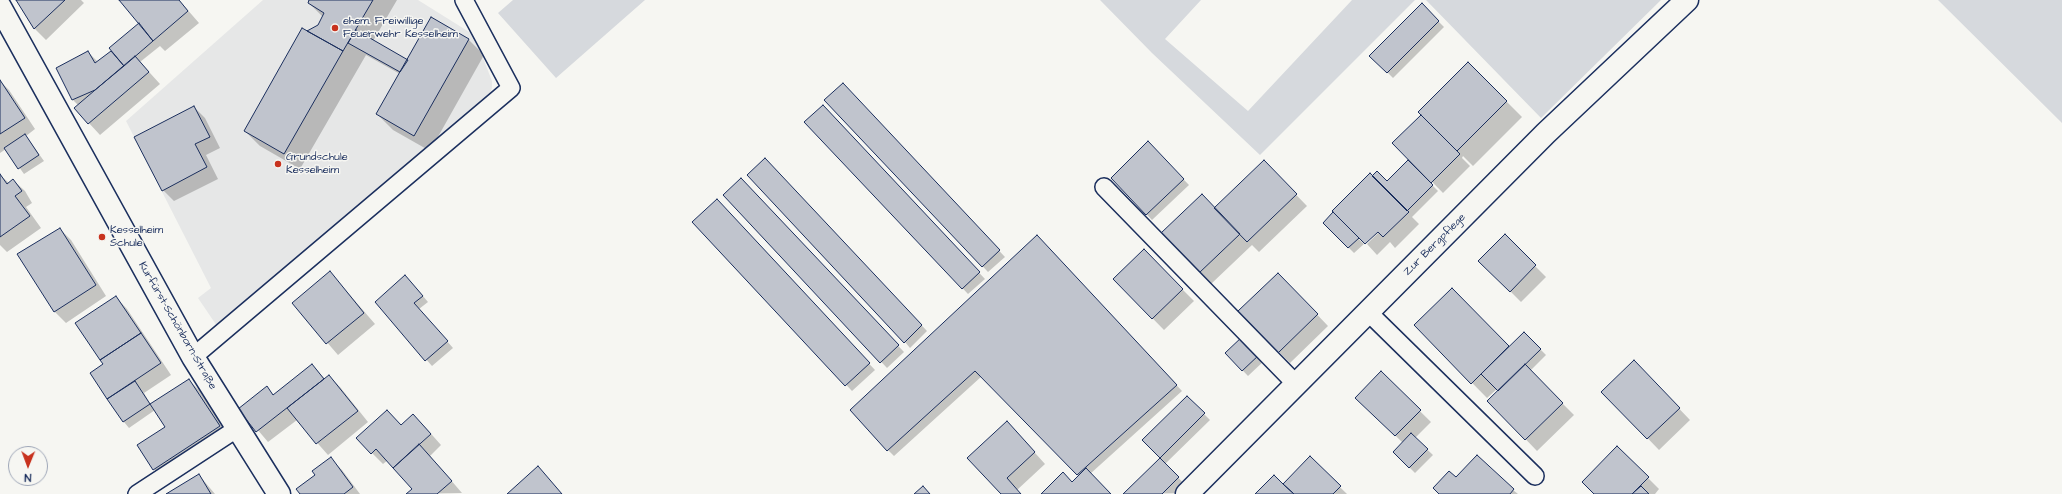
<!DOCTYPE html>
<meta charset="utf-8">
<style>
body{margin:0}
#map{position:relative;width:2062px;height:494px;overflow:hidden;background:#f6f6f2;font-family:"Architects Daughter",sans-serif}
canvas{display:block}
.north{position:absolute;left:8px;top:446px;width:40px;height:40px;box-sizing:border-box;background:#f6f6f2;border:1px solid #9ea6b7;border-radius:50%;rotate:181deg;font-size:11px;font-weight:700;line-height:16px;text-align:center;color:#1b2f5e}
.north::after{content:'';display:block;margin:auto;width:14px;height:18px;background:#c8321e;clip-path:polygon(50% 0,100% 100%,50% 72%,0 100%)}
</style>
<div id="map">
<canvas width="2062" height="494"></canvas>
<div class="north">N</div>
</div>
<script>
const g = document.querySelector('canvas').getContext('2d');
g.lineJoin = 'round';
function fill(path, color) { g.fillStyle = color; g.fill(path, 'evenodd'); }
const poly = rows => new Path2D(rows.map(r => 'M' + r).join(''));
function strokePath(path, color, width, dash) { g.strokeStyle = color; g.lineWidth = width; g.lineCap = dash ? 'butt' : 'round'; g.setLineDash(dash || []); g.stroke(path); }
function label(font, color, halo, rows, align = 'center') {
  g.font = font + ' "Architects Daughter",sans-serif'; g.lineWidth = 3; g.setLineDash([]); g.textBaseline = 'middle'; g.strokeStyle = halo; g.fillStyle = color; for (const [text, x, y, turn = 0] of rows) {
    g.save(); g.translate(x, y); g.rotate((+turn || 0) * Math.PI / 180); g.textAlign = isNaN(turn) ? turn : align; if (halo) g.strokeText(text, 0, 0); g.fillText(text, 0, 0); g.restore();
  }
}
const built = poly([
 [263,0,418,0,474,35,492,81,492,88,489,96,217,326,198,298,211,288,126,121]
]);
const green = poly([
 [513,0,645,0,556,78,498,13],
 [1100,0,1201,0,1165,39,1248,111,1352,0,1415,0,1260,155,1152,53],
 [1426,0,1661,0,1541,118],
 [1938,0,2062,0,2062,123]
]);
const shadow = poly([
 [17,0,81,0,84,3,46,40,35,29],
 [120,0,179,0,199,23,165,51,160,46,140,62,160,84,100,135,75,108,78,105,73,100,57,68,88,52,98,62,116,55,140,23],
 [310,0,397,0,373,41,408,61,432,19,469,40,484,55,430,151,393,130,377,114,400,74,366,55,300,169,260,146,245,131,307,32,318,26,323,17,309,3],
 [1422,5,1444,27,1393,78,1371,56],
 [1468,63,1522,117,1473,166,1463,156,1462,158,1470,166,1443,193,1394,143,1422,115],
 [0,81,9,90,35,129,26,136,44,161,24,174,6,149,0,153],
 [848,90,1005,257,988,272,826,100],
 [194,107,205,118,220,148,206,155,218,179,174,201,163,190],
 [828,112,985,279,968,294,806,122],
 [1148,143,1189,185,1152,220,1112,178],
 [1408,161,1438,191,1412,217,1419,224,1395,248,1390,242,1377,255,1367,244,1382,229,1373,177,1387,182],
 [770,165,927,331,910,348,905,342],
 [1275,173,1307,206,1259,252,1252,245,1211,284,1162,233,1215,208],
 [0,175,9,183,13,180,25,191,32,203,26,207,41,228,7,252,0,245],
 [747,185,904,352,887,368,724,195],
 [722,206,875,370,852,391,693,222],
 [1333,214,1364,244,1354,253,1324,223],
 [60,229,71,240,106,296,66,323,54,311],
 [1505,236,1546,277,1521,302,1480,261],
 [1043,242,1182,391,1090,474,1110,494,1042,494,1073,483,1079,476,982,376,894,456,888,450],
 [1144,251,1194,301,1164,330,1114,279],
 [330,272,375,324,338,355,293,303],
 [411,282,428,302,419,309,453,348,432,366,376,302],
 [1289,285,1328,326,1290,363,1239,311],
 [1452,289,1510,348,1524,333,1546,355,1530,371,1574,415,1537,451,1489,401,1499,391,1497,389,1487,398,1415,325],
 [116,297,127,309,171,375,144,393,151,405,189,380,200,391,230,438,165,480,154,469,166,427,155,410,129,428,124,422,91,373,104,365],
 [1243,337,1265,360,1248,376,1226,353],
 [312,365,325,379,329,376,340,387,368,422,328,455,297,420,268,442,240,409,267,388,274,395],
 [1381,373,1431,422,1415,438,1433,455,1415,473,1394,452,1403,443,1357,398],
 [1645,373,1690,420,1659,450,1603,392],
 [1187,397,1210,420,1165,464,1193,493,1124,494,1161,458,1144,440],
 [387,411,402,426,413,415,425,427,441,445,430,456,462,493,408,494,414,489,388,460,383,464,372,453],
 [1018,434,1045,464,1017,490,1021,494,1002,494],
 [1617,447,1659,489,1655,494,1595,494],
 [1477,457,1513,490,1518,494,1440,494],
 [1310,458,1347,494,1256,494,1283,485],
 [331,459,342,470,360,494,302,494],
 [199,475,215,494,168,494]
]);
const building = poly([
 [16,0,65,0,34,29,16,0],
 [119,0,179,0,188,11,153,41,119,0],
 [309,0,373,0,343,51,307,31,318,25,324,13,308,3,309,0],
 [1422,3,1439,21,1387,73,1369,56,1422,3],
 [431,17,469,39,414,136,376,114,431,17],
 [139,23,153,41,124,66,109,48,139,23],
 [302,28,343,51,284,154,244,131,302,28],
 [356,30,408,60,400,72,348,43,356,30],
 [88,51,95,63,111,51,124,66,95,90,72,100,56,68,88,51],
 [135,56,149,72,88,124,74,108,135,56],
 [1468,62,1507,101,1457,151,1418,112,1468,62],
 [0,80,25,118,0,134,0,80],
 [843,83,1000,250,982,267,824,100,843,83],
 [823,105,980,272,962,289,804,122,823,105],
 [194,106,210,137,195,144,207,167,162,191,134,137,194,106],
 [1421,115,1460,154,1431,183,1392,143,1421,115],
 [25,134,39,155,18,169,4,148,25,134],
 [1148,141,1184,179,1146,215,1111,178,1148,141],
 [765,158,922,325,904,343,747,175,765,158],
 [1264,160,1297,194,1247,242,1214,208,1264,160],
 [1408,160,1433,185,1407,211,1372,176,1377,171,1387,181,1408,160],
 [1370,173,1409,212,1383,237,1378,232,1365,244,1332,211,1370,173],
 [0,174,7,184,13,179,22,191,15,196,30,216,0,237,0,174],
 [741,178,899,345,880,363,723,195,741,178],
 [1202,194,1240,234,1199,273,1161,233,1202,194],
 [717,199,870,363,845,386,692,222,717,199],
 [1333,212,1359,238,1348,248,1323,223,1333,212],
 [60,228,96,285,54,312,17,254,60,228],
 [1505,234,1536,265,1510,292,1478,261,1505,234],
 [1037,235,1177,385,1077,475,975,371,887,451,850,410,1037,235],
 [1144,249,1183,289,1152,319,1113,279,1144,249],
 [330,271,364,313,326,344,292,303,330,271],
 [1278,273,1318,314,1278,353,1238,311,1278,273],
 [405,275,423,296,414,303,448,341,425,361,375,302,405,275],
 [1452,288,1509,346,1471,384,1414,325,1452,288],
 [116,296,141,333,100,360,75,323,116,296],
 [1524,332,1541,349,1498,391,1481,374,1524,332],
 [141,333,161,363,107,399,90,373,103,364,100,360,141,333],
 [1243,336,1260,354,1242,371,1225,353,1243,336],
 [1634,360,1680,408,1647,439,1601,392,1634,360],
 [312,364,324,379,256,432,238,409,267,386,273,395,312,364],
 [1525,364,1563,403,1525,440,1487,401,1525,364],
 [1381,371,1421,410,1395,436,1355,398,1381,371],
 [329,375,358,411,316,444,287,408,329,375],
 [189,379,220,426,153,470,137,445,165,427,150,404,189,379],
 [135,381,150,404,123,422,107,399,135,381],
 [1187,396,1205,413,1160,458,1142,440,1187,396],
 [387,410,401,425,413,414,431,434,393,468,376,449,371,454,356,438,387,410],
 [1007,421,1035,452,1007,478,1021,494,1001,494,967,458,1007,421],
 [1411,433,1428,449,1409,468,1393,452,1411,433],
 [419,444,452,481,437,494,406,494,412,489,393,468,419,444],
 [1617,446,1649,477,1632,494,1594,494,1582,482,1617,446],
 [1477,455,1514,489,1510,494,1439,494,1433,488,1449,471,1456,477,1477,455],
 [1310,456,1341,486,1333,494,1294,494,1283,484,1310,456],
 [331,457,353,487,344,494,300,494,296,489,315,475,312,471,331,457],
 [1160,458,1179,477,1162,494,1123,494,1160,458],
 [538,466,562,494,507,494,538,466],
 [1086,468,1111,494,1041,494,1063,472,1072,482,1086,468],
 [199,474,211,494,166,494,199,474],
 [1274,475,1283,484,1294,494,1255,494,1274,475],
 [923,486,930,494,914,494,923,486],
 [1641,486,1649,494,1632,494,1641,486]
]);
const lane = poly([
 [1104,187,1296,384],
 [1368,312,1535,476],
 [193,357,511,88,464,0],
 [137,494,238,428]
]);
const street = poly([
 [1187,494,1546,133,1687,0]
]);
const secondary = poly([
 [0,7,193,357,279,494]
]);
const markers = [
 [335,28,4,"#c8321e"],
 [278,164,4,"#c8321e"],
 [102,237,4,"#c8321e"]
];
const poiNames = [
 ["ehem. Freiwillige",343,22],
 ["Feuerwehr Kesselheim",343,35],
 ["Grundschule",286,158],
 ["Kesselheim",286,171],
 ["Kesselheim",110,231],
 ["Schule",110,244]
];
const streetNames = [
 ["Zur Bergpflege",1435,245,-45],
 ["Kurfürst-Schönborn-Straße",177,326,60]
];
fill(built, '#e6e7e7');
fill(green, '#d6d9dd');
fill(shadow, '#0003');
fill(building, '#c0c4cd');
strokePath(building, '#1b2f5e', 1);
strokePath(lane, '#1b2f5e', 20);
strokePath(street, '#1b2f5e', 25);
strokePath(secondary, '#1b2f5e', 25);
strokePath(lane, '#f6f6f2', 17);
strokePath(street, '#f6f6f2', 22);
strokePath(secondary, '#f6f6f2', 22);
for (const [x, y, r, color] of markers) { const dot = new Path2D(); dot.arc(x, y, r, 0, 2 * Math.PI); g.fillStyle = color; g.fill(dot); strokePath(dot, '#f6f6f2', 1.5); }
label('11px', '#1b2f5e', '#f6f6f2', poiNames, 'left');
label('11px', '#1b2f5e', '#f6f6f2', streetNames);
</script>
